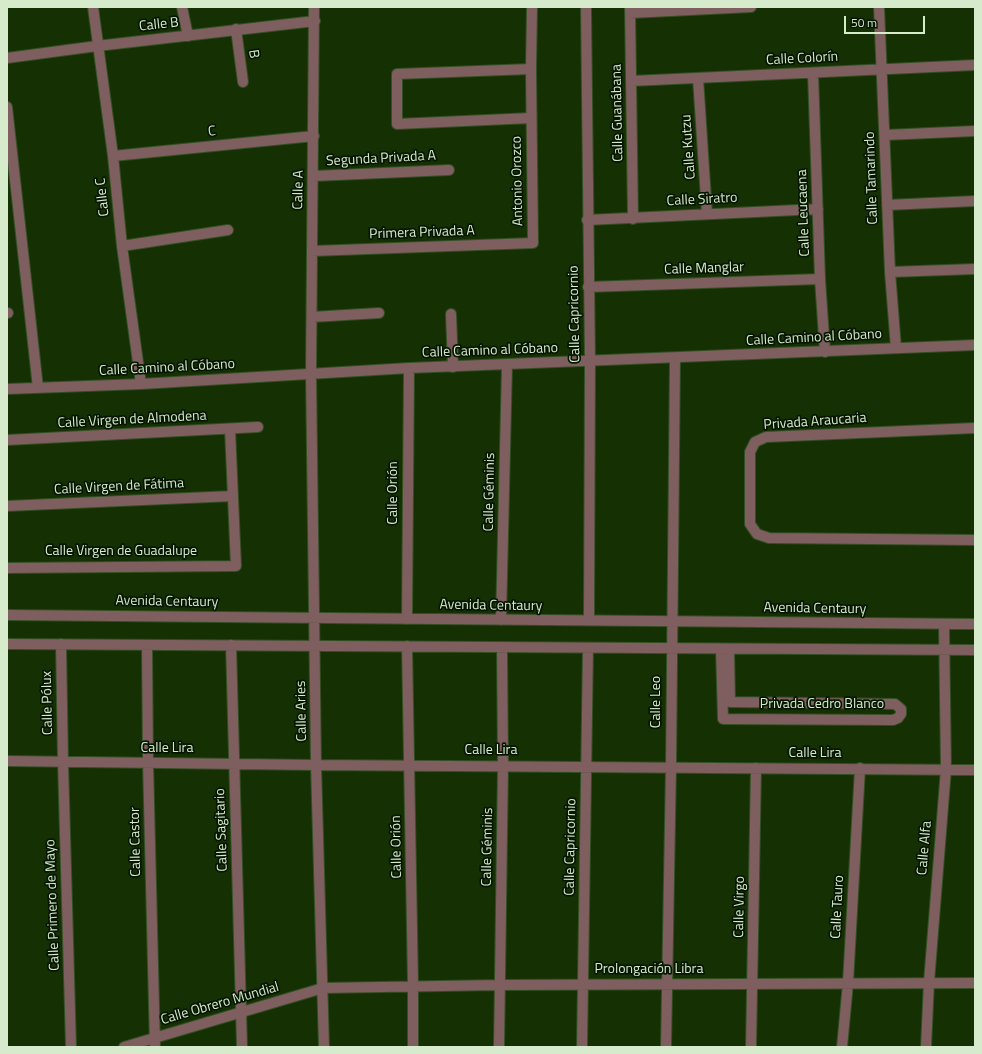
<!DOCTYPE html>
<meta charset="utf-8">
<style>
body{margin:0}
#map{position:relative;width:982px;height:1054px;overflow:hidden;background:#153104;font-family:"Titillium Web",sans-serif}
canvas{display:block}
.frame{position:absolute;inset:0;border:8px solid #d5ebcc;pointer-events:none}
.scale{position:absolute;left:844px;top:16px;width:81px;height:18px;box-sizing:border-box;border:2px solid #d5ebcc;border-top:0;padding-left:5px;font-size:12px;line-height:14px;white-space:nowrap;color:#d5ebcc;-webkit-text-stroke:3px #071602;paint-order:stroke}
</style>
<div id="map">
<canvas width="982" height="1054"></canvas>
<div class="frame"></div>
<div class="scale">50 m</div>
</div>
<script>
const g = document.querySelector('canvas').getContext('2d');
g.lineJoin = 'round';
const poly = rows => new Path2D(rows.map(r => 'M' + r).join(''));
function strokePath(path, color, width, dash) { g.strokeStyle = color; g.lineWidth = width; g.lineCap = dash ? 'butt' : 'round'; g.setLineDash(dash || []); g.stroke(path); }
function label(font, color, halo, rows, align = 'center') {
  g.font = font + ' "Titillium Web",sans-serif'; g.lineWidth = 3.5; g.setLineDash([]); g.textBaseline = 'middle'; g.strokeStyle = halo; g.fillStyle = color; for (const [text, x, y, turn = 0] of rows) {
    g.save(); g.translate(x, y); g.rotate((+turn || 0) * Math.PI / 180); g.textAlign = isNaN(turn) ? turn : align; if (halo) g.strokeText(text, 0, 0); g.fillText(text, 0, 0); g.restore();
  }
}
const minor = poly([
 [93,7,113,156,122,246,141,384],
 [182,7,188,36],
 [314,7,311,374,316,765,324,1047],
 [586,7,590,361,589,620],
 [630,7,633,219],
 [879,7,890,272,896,348],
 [630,13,751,7],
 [236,29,243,82],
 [7,58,97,46,315,21],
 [531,69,397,74,397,124,531,118],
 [813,73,820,279,825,352],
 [698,78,707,214],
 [631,81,975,65],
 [7,107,38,388],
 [885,135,975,131],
 [113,156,314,136],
 [314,176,449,170],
 [887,205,975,201],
 [587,220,818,209],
 [122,246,228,230],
 [312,251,533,243,531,69,532,7],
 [890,272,975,269],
 [588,287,820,279],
 [7,313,8,313],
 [451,314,453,367],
 [312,317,379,313],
 [7,389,141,384,409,368,975,345],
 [975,428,766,437,755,442,750,452,750,524,757,534,769,538,975,540],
 [7,440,258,427],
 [7,506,233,496],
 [7,568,236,566,230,429],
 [7,615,975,624],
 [407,619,409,368],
 [501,620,507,365],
 [7,644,975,650],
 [61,644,63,762,71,1047],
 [147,645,148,762,155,1047],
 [231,645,242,1047],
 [407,646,413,986,413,1047],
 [721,649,723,719,893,720,898,718,901,714,901,709,895,704,730,702,729,649],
 [7,761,316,765,975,770],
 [124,1047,323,988,499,985,975,983],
 [499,1047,503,765,502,647],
 [582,1047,588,648],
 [666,1047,671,766,675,358],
 [751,1047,756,768],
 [842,1047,848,983,860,768],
 [926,1047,929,982,946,769,944,624]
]);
const streetNames = [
 ["Calle B",159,25,-6],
 ["B",253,54,82],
 ["Calle Colorín",802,59,-3],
 ["Calle Guanábana",618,113,-91],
 ["C",212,132,-6],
 ["Calle Kutzu",689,147,-94],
 ["Segunda Privada A",381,159,-3],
 ["Calle Tamarindo",872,178,-92],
 ["Antonio Orozco",518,181,-91],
 ["Calle A",299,190,-89],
 ["Calle C",103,197,-96],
 ["Calle Siratro",702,200,-3],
 ["Calle Leucaena",804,213,-92],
 ["Primera Privada A",422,233,-2],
 ["Calle Manglar",704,269,-2],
 ["Calle Capricornio",575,314,-91],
 ["Calle Camino al Cóbano",814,338,-3],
 ["Calle Camino al Cóbano",490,351,-2],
 ["Calle Camino al Cóbano",167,368,-3],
 ["Calle Virgen de Almodena",132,420,-3],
 ["Privada Araucaria",815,422,-4],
 ["Calle Virgen de Fátima",119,487,-3],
 ["Calle Géminis",490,492,-89],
 ["Calle Orión",394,493,-90],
 ["Calle Virgen de Guadalupe",121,552],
 ["Avenida Centaury",167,602,1],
 ["Avenida Centaury",491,606,1],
 ["Avenida Centaury",815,609,1],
 ["Calle Leo",657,702,-90],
 ["Calle Pólux",48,703,-91],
 ["Privada Cedro Blanco",822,705],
 ["Calle Aries",302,711,-91],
 ["Calle Lira",167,749],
 ["Calle Lira",491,751],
 ["Calle Lira",815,754],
 ["Calle Sagitario",222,830,-92],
 ["Calle Castor",136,842,-91],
 ["Calle Orión",397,847,-91],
 ["Calle Géminis",488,847,-89],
 ["Calle Capricornio",571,847,-89],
 ["Calle Alfa",925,848,-85],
 ["Calle Primero de Mayo",53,905,-92],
 ["Calle Virgo",740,907,-89],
 ["Calle Tauro",838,907,-87],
 ["Prolongación Libra",649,970],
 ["Calle Obrero Mundial",220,1004,-16]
];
strokePath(minor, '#344f24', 12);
strokePath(minor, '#7f5e5f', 10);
label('14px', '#d5ebcc', '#071602', streetNames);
</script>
